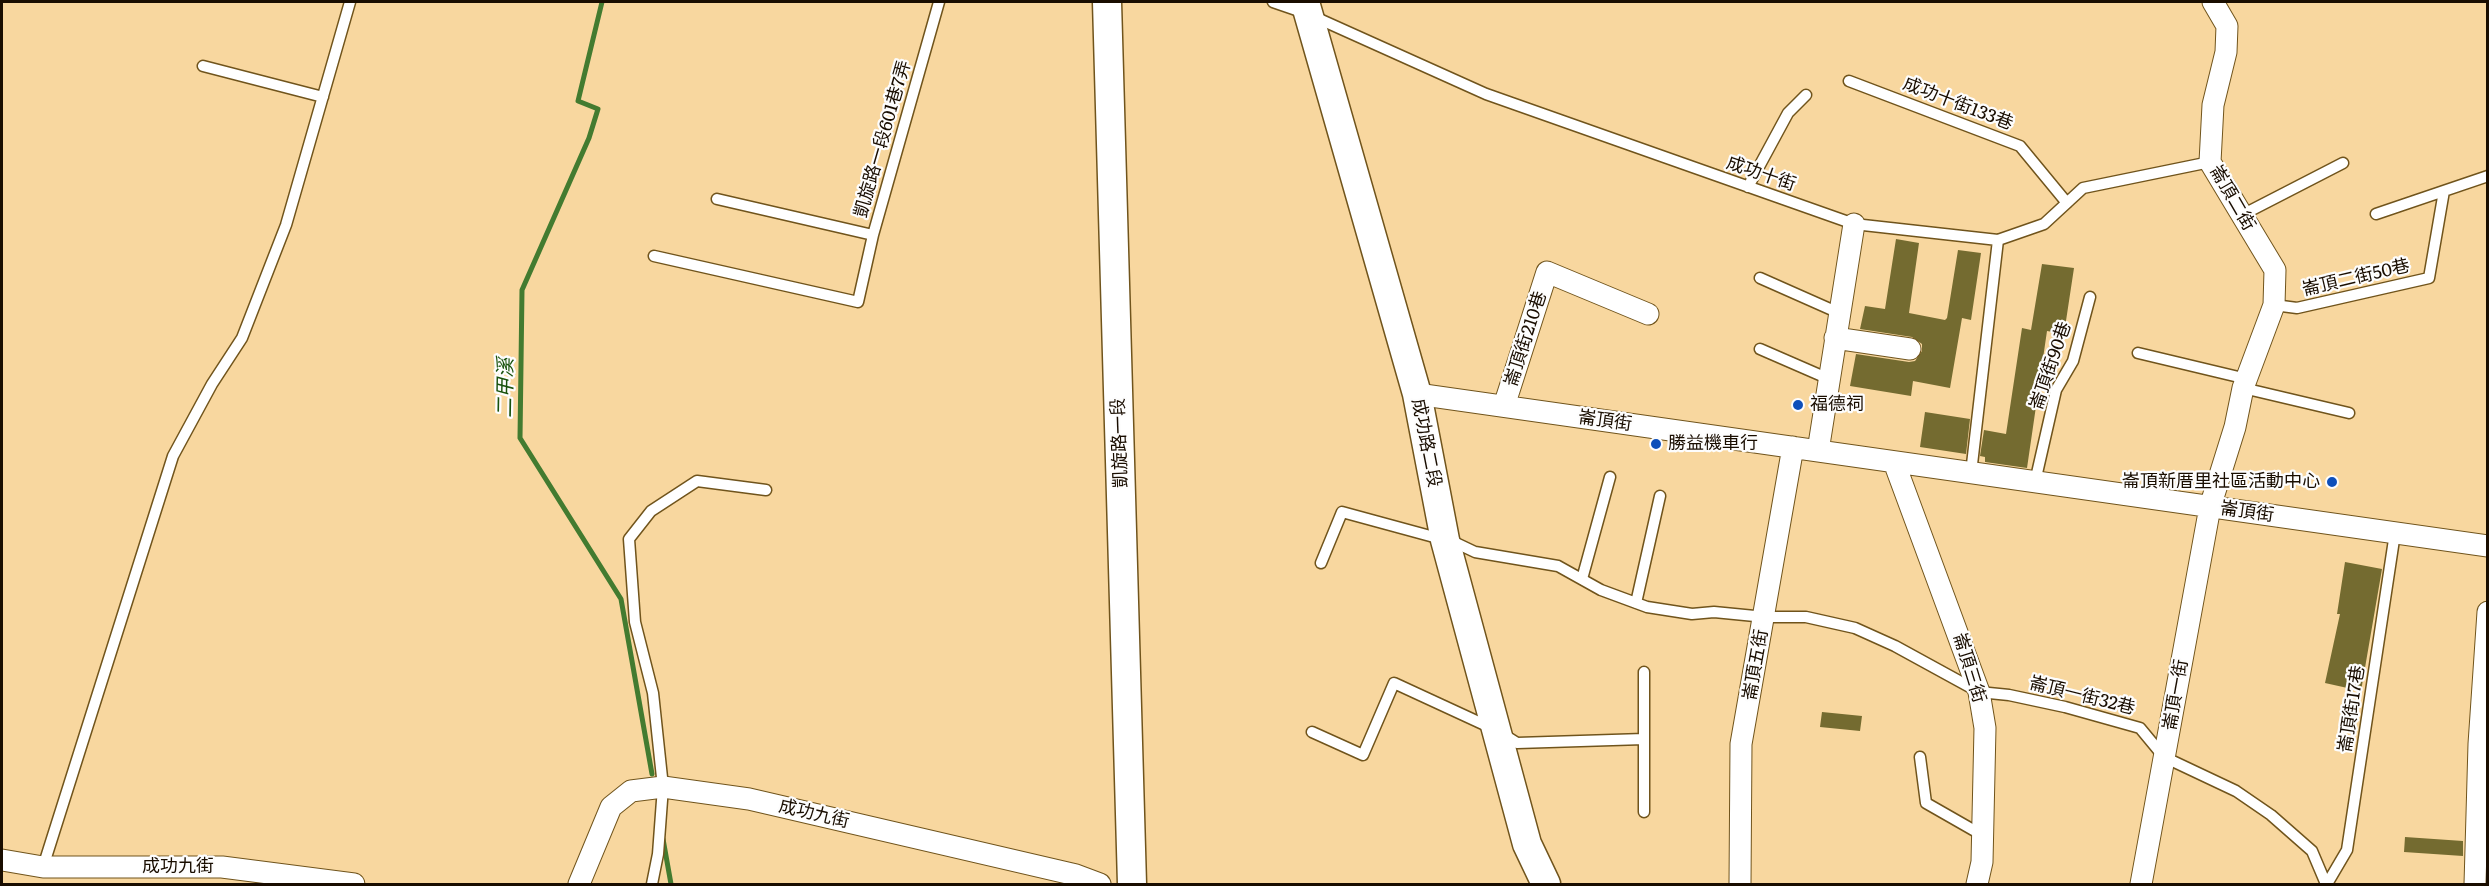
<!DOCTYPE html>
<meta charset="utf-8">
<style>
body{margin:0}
#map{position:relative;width:2489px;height:886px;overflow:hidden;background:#f8d79f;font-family:Literata,serif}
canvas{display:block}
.frame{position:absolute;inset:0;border:3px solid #190d00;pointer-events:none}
</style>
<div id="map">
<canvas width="2489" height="886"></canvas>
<div class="frame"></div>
</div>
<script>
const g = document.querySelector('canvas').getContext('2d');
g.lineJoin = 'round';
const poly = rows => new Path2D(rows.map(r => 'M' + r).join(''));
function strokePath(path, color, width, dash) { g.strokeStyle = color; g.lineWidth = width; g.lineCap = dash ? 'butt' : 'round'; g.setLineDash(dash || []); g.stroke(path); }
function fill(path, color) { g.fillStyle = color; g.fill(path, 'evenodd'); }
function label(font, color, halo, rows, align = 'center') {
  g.font = font + ' Literata,"Noto Sans TC",serif'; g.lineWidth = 4.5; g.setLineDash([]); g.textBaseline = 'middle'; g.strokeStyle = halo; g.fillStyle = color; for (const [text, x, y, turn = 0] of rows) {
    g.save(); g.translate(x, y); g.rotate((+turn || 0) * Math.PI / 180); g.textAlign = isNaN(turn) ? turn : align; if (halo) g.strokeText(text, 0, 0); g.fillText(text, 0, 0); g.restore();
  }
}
const stream = poly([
 [602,2,578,101,598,109,589,138,522,290,520,438,621,599,652,774],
 [663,839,671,884]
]);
const building = poly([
 [1896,239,1919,243,1909,313,1945,320,1947,318,1958,250,1981,253,1971,320,1962,318,1950,388,1913,381,1911,396,1850,386,1856,354,1909,362,1915,361,1922,351,1922,344,1912,337,1860,329,1865,306,1885,309],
 [2042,264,2074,268,2064,334,2047,331,2027,468,1985,462,1985,457,1980,456,1984,430,2006,434,2022,328,2031,330],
 [1925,412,1970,419,1966,454,1920,447],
 [2345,562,2382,569,2361,691,2325,683,2340,614,2337,614],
 [1822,712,1862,716,1860,731,1820,727],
 [2405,837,2463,841,2463,856,2404,852]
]);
const lane = poly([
 [1273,2,1308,14,1486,94,1854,224,1998,240,2044,224,2083,188,2210,162],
 [203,66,323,97],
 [1849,81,2020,146,2067,203],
 [1748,187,1788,113,1806,95],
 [717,199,873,235],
 [2376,214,2488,176],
 [2242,215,2343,163],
 [654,256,858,302,873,235,939,2],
 [1760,278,1839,313],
 [2274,305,2297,308,2429,278,2444,191],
 [1760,349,1829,379],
 [2138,353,2247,379],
 [2243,388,2349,413],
 [1971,473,1998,240],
 [2035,482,2056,390,2073,361,2090,297],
 [1321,563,1342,512,1456,543,1475,552,1558,566,1601,590,1647,607,1692,614,1714,612,1765,617,1806,617,1855,628,1895,646,1979,692,2009,695,2065,707,2140,728,2164,757,2236,791,2271,815,2312,851,2326,884],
 [1582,579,1610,477],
 [1636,603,1660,496],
 [1312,732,1363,755,1394,683,1498,731,1517,743,1644,739],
 [1920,757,1926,803,1982,835],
 [1644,812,1644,672],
 [43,867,173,456,212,384,242,338,286,225,350,2],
 [652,884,658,854,663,787,653,693,635,622,629,539,651,511,697,481,766,490],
 [2327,884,2347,850,2395,533]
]);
const street = poly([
 [1835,338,1910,349],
 [1417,394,2488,546],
 [1504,406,1547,272,1648,314],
 [1818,451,1854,224],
 [1894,462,1979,692,1985,728,1982,862,1977,884],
 [2,860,43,867,222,867,354,884],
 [579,884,611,807,631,791,663,787,749,799,1076,875,1100,884],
 [1740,884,1741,744,1793,447],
 [2141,884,2210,507,2235,427,2243,388,2274,305,2275,270,2210,162,2213,105,2226,52,2227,26,2213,2],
 [2475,884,2479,744,2488,612]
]);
const secondary = poly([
 [1107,2,1132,884],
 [1305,2,1417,394,1445,540,1527,844,1546,884]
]);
const markers = [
 [1798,405,6,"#0e4fba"],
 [1656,444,6,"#0e4fba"],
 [2332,482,6,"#0e4fba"]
];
const streetNames = [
 ["成功十街133巷",1958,104,21],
 ["凱旋路一段601巷7弄",883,139,-74],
 ["成功十街",1761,174,19],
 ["崙頂二街",2232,198,60],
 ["崙頂二街50巷",2356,278,-13],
 ["崙頂街210巷",1526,339,-72],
 ["崙頂街90巷",2051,366,-71],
 ["崙頂街",1605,421,8],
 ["凱旋路一段",1120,443,-92],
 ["成功路二段",1426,443,79],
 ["崙頂街",2247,512,8],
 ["崙頂五街",1756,665,-80],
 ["崙頂三街",1969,668,73],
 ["崙頂一街",2176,695,-80],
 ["崙頂一街32巷",2082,696,14],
 ["崙頂街17巷",2352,709,-81],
 ["成功九街",814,814,13],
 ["成功九街",178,867]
];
const poiNames = [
 ["福德祠",1810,405],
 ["勝益機車行",1668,444],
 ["崙頂新厝里社區活動中心",2320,482,"right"]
];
const waterNames = [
 ["二甲溪",506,388,-89]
];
strokePath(stream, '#437b30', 5);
fill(building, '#746b30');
strokePath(lane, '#70541c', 13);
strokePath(street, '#70541c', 23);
strokePath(secondary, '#70541c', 31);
strokePath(lane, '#fff', 10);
strokePath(street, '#fff', 21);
strokePath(secondary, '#fff', 28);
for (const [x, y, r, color] of markers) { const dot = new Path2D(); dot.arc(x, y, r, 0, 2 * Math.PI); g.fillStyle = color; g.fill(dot); strokePath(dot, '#fdfdfd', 2); }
label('18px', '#190d00', '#fdfdfd', streetNames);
label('18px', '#190d00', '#fdfdfd', poiNames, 'left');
label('italic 20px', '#19520d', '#fdfdfd', waterNames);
</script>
